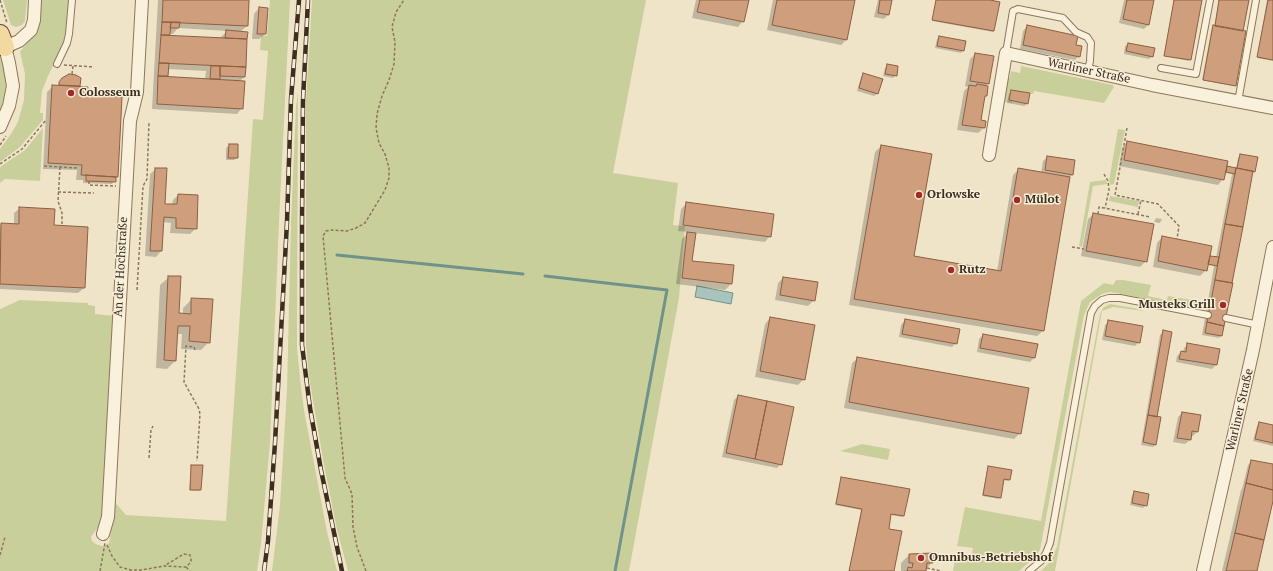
<!DOCTYPE html>
<meta charset="utf-8">
<style>
body{margin:0}
canvas{display:block;background:#f0e4c8}
</style>
<canvas width="1273" height="571"></canvas>
<script>
const g = document.querySelector('canvas').getContext('2d');
g.lineJoin = 'round';
function fill(path, color) { g.fillStyle = color; g.fill(path, 'evenodd'); }
const poly = rows => new Path2D(rows.map(r => 'M' + r).join(''));
function strokePath(path, color, width, dash) { g.strokeStyle = color; g.lineWidth = width; g.lineCap = dash ? 'butt' : 'round'; g.setLineDash(dash || []); g.stroke(path); }
function label(font, color, halo, rows, align = 'center') {
  g.font = font + ' "PT Serif",serif'; g.lineWidth = 3; g.setLineDash([]); g.textBaseline = 'middle'; g.strokeStyle = halo; g.fillStyle = color; for (const [text, x, y, turn = 0] of rows) {
    g.save(); g.translate(x, y); g.rotate((+turn || 0) * Math.PI / 180); g.textAlign = isNaN(turn) ? turn : align; if (halo) g.strokeText(text, 0, 0); g.fillText(text, 0, 0); g.restore();
  }
}
const green = poly([
 [3,0,27,0,25,21,22,25,16,27,11,25],
 [39,0,70,0,67,34,64,44,48,76,42,91,40,113,43,113,43,120,20,147,0,162,0,149,11,134,18,122,24,100,25,74,20,52,35,33],
 [270,0,290,0,279,222,270,443,261,544,257,571,0,571,0,309,20,300,88,303,88,305,95,306,95,314,116,316,105,518,91,537,92,541,96,544,101,546,105,546,109,543,111,531,113,500,126,515,226,521,253,119,263,120,268,51,260,50,261,35,267,36],
 [312,0,646,0,613,173,678,183,673,225,685,226,679,298,629,571,348,571,337,530,324,465,309,377,306,345,306,101],
 [0,52,3,64,6,86,4,104,0,114],
 [1021,66,1113,85,1114,87,1104,103,1034,91,1033,94,1011,90,1009,100,1012,101,1012,103,1005,102,1004,99,1008,78,1010,78,1011,71,1020,73],
 [298,92,297,347,300,379,304,410,327,532,337,571,272,571,280,505,287,390,291,222,296,107],
 [43,128,40,181,5,179,0,183,0,167,25,150],
 [1118,129,1125,130,1114,184,1110,185,1109,181],
 [1106,180,1107,184,1093,186,1082,247,1079,246,1090,182],
 [1110,196,1139,201,1138,207,1109,201],
 [1116,280,1123,280,1151,285,1148,296,1167,300,1168,296,1210,303,1209,310,1110,292,1102,294,1090,302,1084,315,1040,550,1035,557,1019,571,953,571,956,554,971,557,973,548,957,546,965,507,1041,521,1081,301,1104,283,1113,285],
 [1110,304,1140,309,1144,311,1113,307,1102,311,1055,571,1041,571,1049,563,1057,547,1100,314,1103,308],
 [862,444,890,449,888,460,840,451]
]);
const water = poly([
 [697,286,733,293,731,304,695,297,697,286]
]);
const shadow = poly([
 [158,0,248,0,247,26,240,32,247,32,244,77,240,81,242,108,237,114,152,109],
 [178,28,227,31,221,37,220,39,169,36,169,33,173,34],
 [168,69,206,71,205,79,167,77],
 [696,0,748,0,743,21,738,27,692,18],
 [773,0,854,0,846,40,841,45,767,30],
 [878,0,891,0,888,15,884,19,874,17],
 [936,0,984,0,994,31,993,32,932,21],
 [1124,0,1153,0,1148,25,1144,29,1119,23],
 [1174,0,1201,0,1189,61,1164,56],
 [1219,0,1248,0,1234,86,1202,80,1212,27,1214,27],
 [1267,0,1273,0,1273,61,1257,58],
 [259,8,265,34,259,39,252,39,254,14],
 [1027,26,1075,46,1079,56,1075,60,1020,49,1023,31],
 [939,37,963,50,961,53,935,48,937,39],
 [1128,44,1152,56,1149,59,1124,54,1125,46],
 [975,54,988,84,985,86,986,95,984,97,980,121,984,128,978,133,957,130,964,91,968,87,965,86,970,59],
 [887,65,896,75,893,78,883,76,885,68],
 [864,74,881,80,877,94,874,96,857,91,861,77],
 [80,79,79,86,78,87,86,96,117,176,112,184,83,183,83,180,76,180,77,170,43,169,47,92,53,86,60,86,60,82],
 [1011,91,1027,103,1025,106,1007,103,1009,94],
 [1127,142,1236,169,1238,158,1240,155,1254,171,1252,173,1221,336,1219,338,1202,335,1214,266,1207,265,1206,270,1200,276,1153,267,1157,243,1162,237,1209,256,1216,258,1232,174,1225,173,1223,179,1218,185,1119,166,1122,148],
 [229,145,237,158,234,160,226,160,226,148],
 [881,146,913,257,997,271,1013,175,1019,169,1041,173,1043,161,1047,157,1072,175,1069,178,1043,331,1037,336,849,305,875,152],
 [156,169,164,205,172,205,173,200,178,195,196,228,190,234,170,233,171,223,163,222,161,251,156,257,145,256,150,174],
 [687,203,770,236,765,242,695,233,691,261,733,266,731,284,725,290,676,284,682,239,689,232,678,231,681,209],
 [20,208,53,226,84,288,78,293,0,289,0,225,2,224,14,224,14,213],
 [1094,214,1146,261,1140,267,1081,256,1088,219],
 [1156,218,1162,219,1160,223,1154,222],
 [169,277,178,314,183,314,183,308,192,299,209,342,201,350,181,349,182,334,176,334,175,361,167,369,156,368,160,285],
 [783,278,814,300,808,306,775,300,778,283],
 [770,318,804,379,798,385,755,377,765,324],
 [905,320,956,343,952,347,899,337,901,325],
 [1109,321,1139,342,1135,346,1102,340,1105,325],
 [1164,331,1156,417,1156,444,1153,447,1141,445,1160,335],
 [983,335,1034,358,1030,362,977,352,979,339],
 [1188,344,1219,350,1216,365,1212,369,1176,362,1177,356,1181,352,1183,352,1184,348],
 [858,358,1020,433,1014,439,844,408,852,363],
 [738,396,781,464,777,468,722,457,734,400],
 [1182,413,1200,416,1197,432,1193,436,1190,436,1190,440,1185,444,1173,442,1178,417],
 [1259,423,1273,426,1273,446,1253,441,1257,426],
 [1252,461,1273,465,1273,496,1256,571,1222,571,1241,490,1242,489,1248,465],
 [192,466,200,490,199,491,189,490],
 [988,467,1011,471,1009,480,1008,481,1003,480,999,499,982,496],
 [841,478,903,516,902,517,890,515,887,529,893,571,849,571,861,510,835,505],
 [1135,492,1146,505,1143,508,1130,505,1132,495],
 [932,554,932,562,925,571,901,571,901,563,909,555]
]);
const stream = poly([
 [337,255,523,274],
 [545,276,667,290,615,571]
]);
const building = poly([
 [163,0,249,0,248,26,162,22,163,0],
 [700,0,749,0,744,22,697,12,700,0],
 [777,0,855,0,847,40,772,25,777,0],
 [880,0,892,0,889,15,878,13,880,0],
 [936,0,990,0,1000,2,994,31,932,20,936,0],
 [1127,0,1154,0,1149,25,1123,19,1127,0],
 [1174,0,1202,0,1191,60,1164,56,1174,0],
 [1219,0,1249,0,1243,31,1215,26,1219,0],
 [1268,0,1273,0,1273,60,1257,57,1268,0],
 [259,7,268,8,266,34,257,34,259,7],
 [162,22,171,22,170,35,161,35,162,22],
 [171,22,180,22,179,28,170,28,171,22],
 [1027,25,1078,36,1076,45,1082,46,1080,57,1023,45,1027,25],
 [1213,25,1246,31,1236,86,1203,80,1213,25],
 [226,30,248,32,247,39,225,38,226,30],
 [161,35,247,39,246,67,159,63,161,35],
 [939,36,966,41,964,51,937,46,939,36],
 [1128,43,1155,48,1153,57,1126,51,1128,43],
 [975,53,994,56,989,84,970,81,975,53],
 [159,63,169,63,168,76,158,76,159,63],
 [887,64,898,66,897,76,885,74,887,64],
 [211,66,220,66,220,79,210,79,211,66],
 [220,66,246,67,245,77,220,76,220,66],
 [863,73,883,79,878,94,859,88,863,73],
 [69,74,76,75,81,78,80,86,59,85,59,82,62,78,69,74],
 [158,76,245,81,243,109,157,104,158,76],
 [977,84,988,86,987,96,985,96,981,120,986,121,985,128,962,125,969,85,976,86,977,84],
 [52,85,88,87,87,95,122,97,118,177,81,175,82,165,48,163,52,85],
 [1011,90,1030,93,1028,104,1009,100,1011,90],
 [1127,141,1228,161,1224,180,1124,160,1127,141],
 [229,144,238,144,238,158,228,158,229,144],
 [881,145,932,154,914,256,1001,271,1018,168,1070,177,1044,331,854,299,881,145],
 [1240,154,1258,157,1255,172,1237,168,1240,154],
 [1047,156,1075,160,1073,175,1045,170,1047,156],
 [1227,166,1236,168,1235,174,1226,172,1227,166],
 [155,168,167,168,165,204,177,204,178,194,198,195,197,229,176,228,176,218,164,217,162,251,150,251,155,168],
 [1236,168,1253,171,1243,227,1225,224,1236,168],
 [86,175,116,177,116,182,86,181,86,175],
 [686,202,774,214,771,237,683,225,686,202],
 [19,207,55,209,54,225,88,227,85,288,0,284,1,223,19,224,19,207],
 [1093,213,1154,224,1147,262,1086,251,1093,213],
 [1225,224,1243,227,1232,283,1215,280,1225,224],
 [687,232,696,233,692,261,734,265,732,284,682,278,687,232],
 [1162,236,1212,246,1207,271,1158,261,1162,236],
 [1210,256,1219,257,1217,266,1208,264,1210,256],
 [168,276,181,276,179,313,191,314,191,298,213,299,210,343,189,341,190,326,178,326,176,361,164,360,168,276],
 [783,277,818,282,815,301,780,295,783,277],
 [1215,280,1233,283,1224,326,1207,322,1215,280],
 [770,317,815,325,805,380,760,371,770,317],
 [905,319,960,329,957,344,902,334,905,319],
 [1108,320,1143,326,1140,343,1105,336,1108,320],
 [1207,322,1224,326,1222,336,1205,333,1207,322],
 [1163,330,1172,332,1157,417,1148,415,1163,330],
 [983,334,1038,344,1035,358,980,348,983,334],
 [1187,343,1220,349,1217,365,1179,359,1181,351,1186,352,1187,343],
 [857,357,1029,388,1021,434,849,402,857,357],
 [738,395,767,401,755,459,726,453,738,395],
 [767,401,794,407,782,465,755,459,767,401],
 [1182,412,1201,415,1198,432,1192,431,1191,440,1177,438,1182,412],
 [1148,415,1161,417,1156,445,1143,442,1148,415],
 [1259,422,1273,425,1273,443,1255,439,1259,422],
 [1251,460,1273,464,1273,490,1246,483,1251,460],
 [191,465,203,465,201,490,190,490,191,465],
 [988,466,1012,470,1010,480,1004,479,1001,498,983,495,988,466],
 [841,477,910,489,904,516,891,514,889,529,902,531,894,571,849,571,862,509,836,504,841,477],
 [1246,483,1273,490,1273,501,1264,540,1235,533,1246,483],
 [1134,491,1149,494,1147,506,1132,503,1134,491],
 [1235,533,1264,540,1257,571,1226,571,1235,533],
 [933,553,933,563,927,563,926,571,907,571,908,567,912,568,913,563,909,563,909,554,933,553]
]);
const path = poly([
 [0,0,7,23],
 [64,65,94,67],
 [72,74,73,66],
 [1127,128,1115,195,1158,204,1179,226,1177,239],
 [0,145,6,136],
 [0,164,22,149,46,120],
 [44,166,76,168,76,165],
 [60,167,58,201,62,213,62,224],
 [1104,174,1108,181,1109,190,1105,208],
 [89,181,89,185,116,186],
 [58,192,94,193],
 [1098,214,1099,207,1150,217],
 [1138,214,1141,200],
 [1072,247,1084,249],
 [137,290,143,186,147,179,149,122],
 [195,350,194,347,186,346,184,382,199,409,200,414,197,461],
 [149,458,151,430,153,426],
 [107,545,112,556,120,567,131,570,141,570,164,566,186,567,191,562,191,558,190,555,184,554,164,566],
 [0,555,5,537],
 [186,567,190,571],
 [927,568,941,571],
 [100,571,105,543],
 [366,571,357,547,353,527,352,494,345,478,323,236,326,231,331,230,347,231,356,228,365,223,385,190,389,178,389,168,385,154,379,143,376,128,377,114,382,96,389,80,394,64,395,42,392,27,396,12,404,0]
]);
const service = poly([
 [1006,53,1013,11,1018,9,1063,18,1076,32,1087,37,1091,43,1090,61,1088,71],
 [57,64,67,43,69,34,72,0],
 [1161,68,1196,74,1210,0],
 [1238,102,1256,0],
 [1226,318,1259,325],
 [1029,571,1041,561,1046,553,1050,543,1091,313,1095,306,1102,300,1109,298,1120,298,1208,315]
]);
const minor = poly([
 [0,127,9,106,13,86,9,63,5,47,19,41,31,30,34,20,35,0],
 [989,155,1006,53,1152,85,1273,108],
 [103,534,108,517,130,121,137,92,142,0],
 [1203,571,1253,350,1273,247]
]);
const primary = poly([
 [0,34,5,47]
]);
const rail = poly([
 [308,0,303,100,302,222,302,345,310,408,321,470,342,571],
 [264,571,268,541,275,443,287,222,291,99,299,0]
]);
const markers = [
 [71,93,4,"#9e2a2b"],
 [919,195,4,"#9e2a2b"],
 [1017,200,4,"#9e2a2b"],
 [951,270,4,"#9e2a2b"],
 [1223,305,4,"#9e2a2b"],
 [921,558,4,"#9e2a2b"]
];
const streetNames = [
 ["Warliner Straße",1089,71,12],
 ["An der Hochstraße",121,267,-87],
 ["Warliner Straße",1240,410,-77]
];
const poiNames = [
 ["Colosseum",79,93],
 ["Orlowske",927,195],
 ["Mülot",1025,200],
 ["Rutz",959,270],
 ["Musteks Grill",1215,305,"right"],
 ["Omnibus-Betriebshof",929,558]
];
fill(green, '#c9cf9b');
fill(water, '#a9c4bc');
strokePath(water, '#6f938a', 1);
fill(shadow, '#0003');
strokePath(stream, '#6f938a', 3);
fill(building, '#cf9f7d');
strokePath(building, '#8d5f41', 1);
strokePath(service, '#8d765c', 8);
strokePath(minor, '#8d765c', 14);
strokePath(primary, '#5b4430', 20);
strokePath(path, '#8d765c', 1.5, [3, 2]);
strokePath(service, '#faf1dc', 6);
strokePath(minor, '#faf1dc', 12);
strokePath(primary, '#f3d9a0', 18);
strokePath(rail, '#3d2e20', 4.5);
strokePath(rail, '#f7eed8', 3, [9]);
for (const [x, y, r, color] of markers) { const dot = new Path2D(); dot.arc(x, y, r, 0, 2 * Math.PI); g.fillStyle = color; g.fill(dot); strokePath(dot, '#f7eed8', 1.5); }
label('12px', '#3d2e20', '#f7eed8', streetNames);
label('bold 12px', '#3d2e20', '#f7eed8', poiNames, 'left');
</script>
